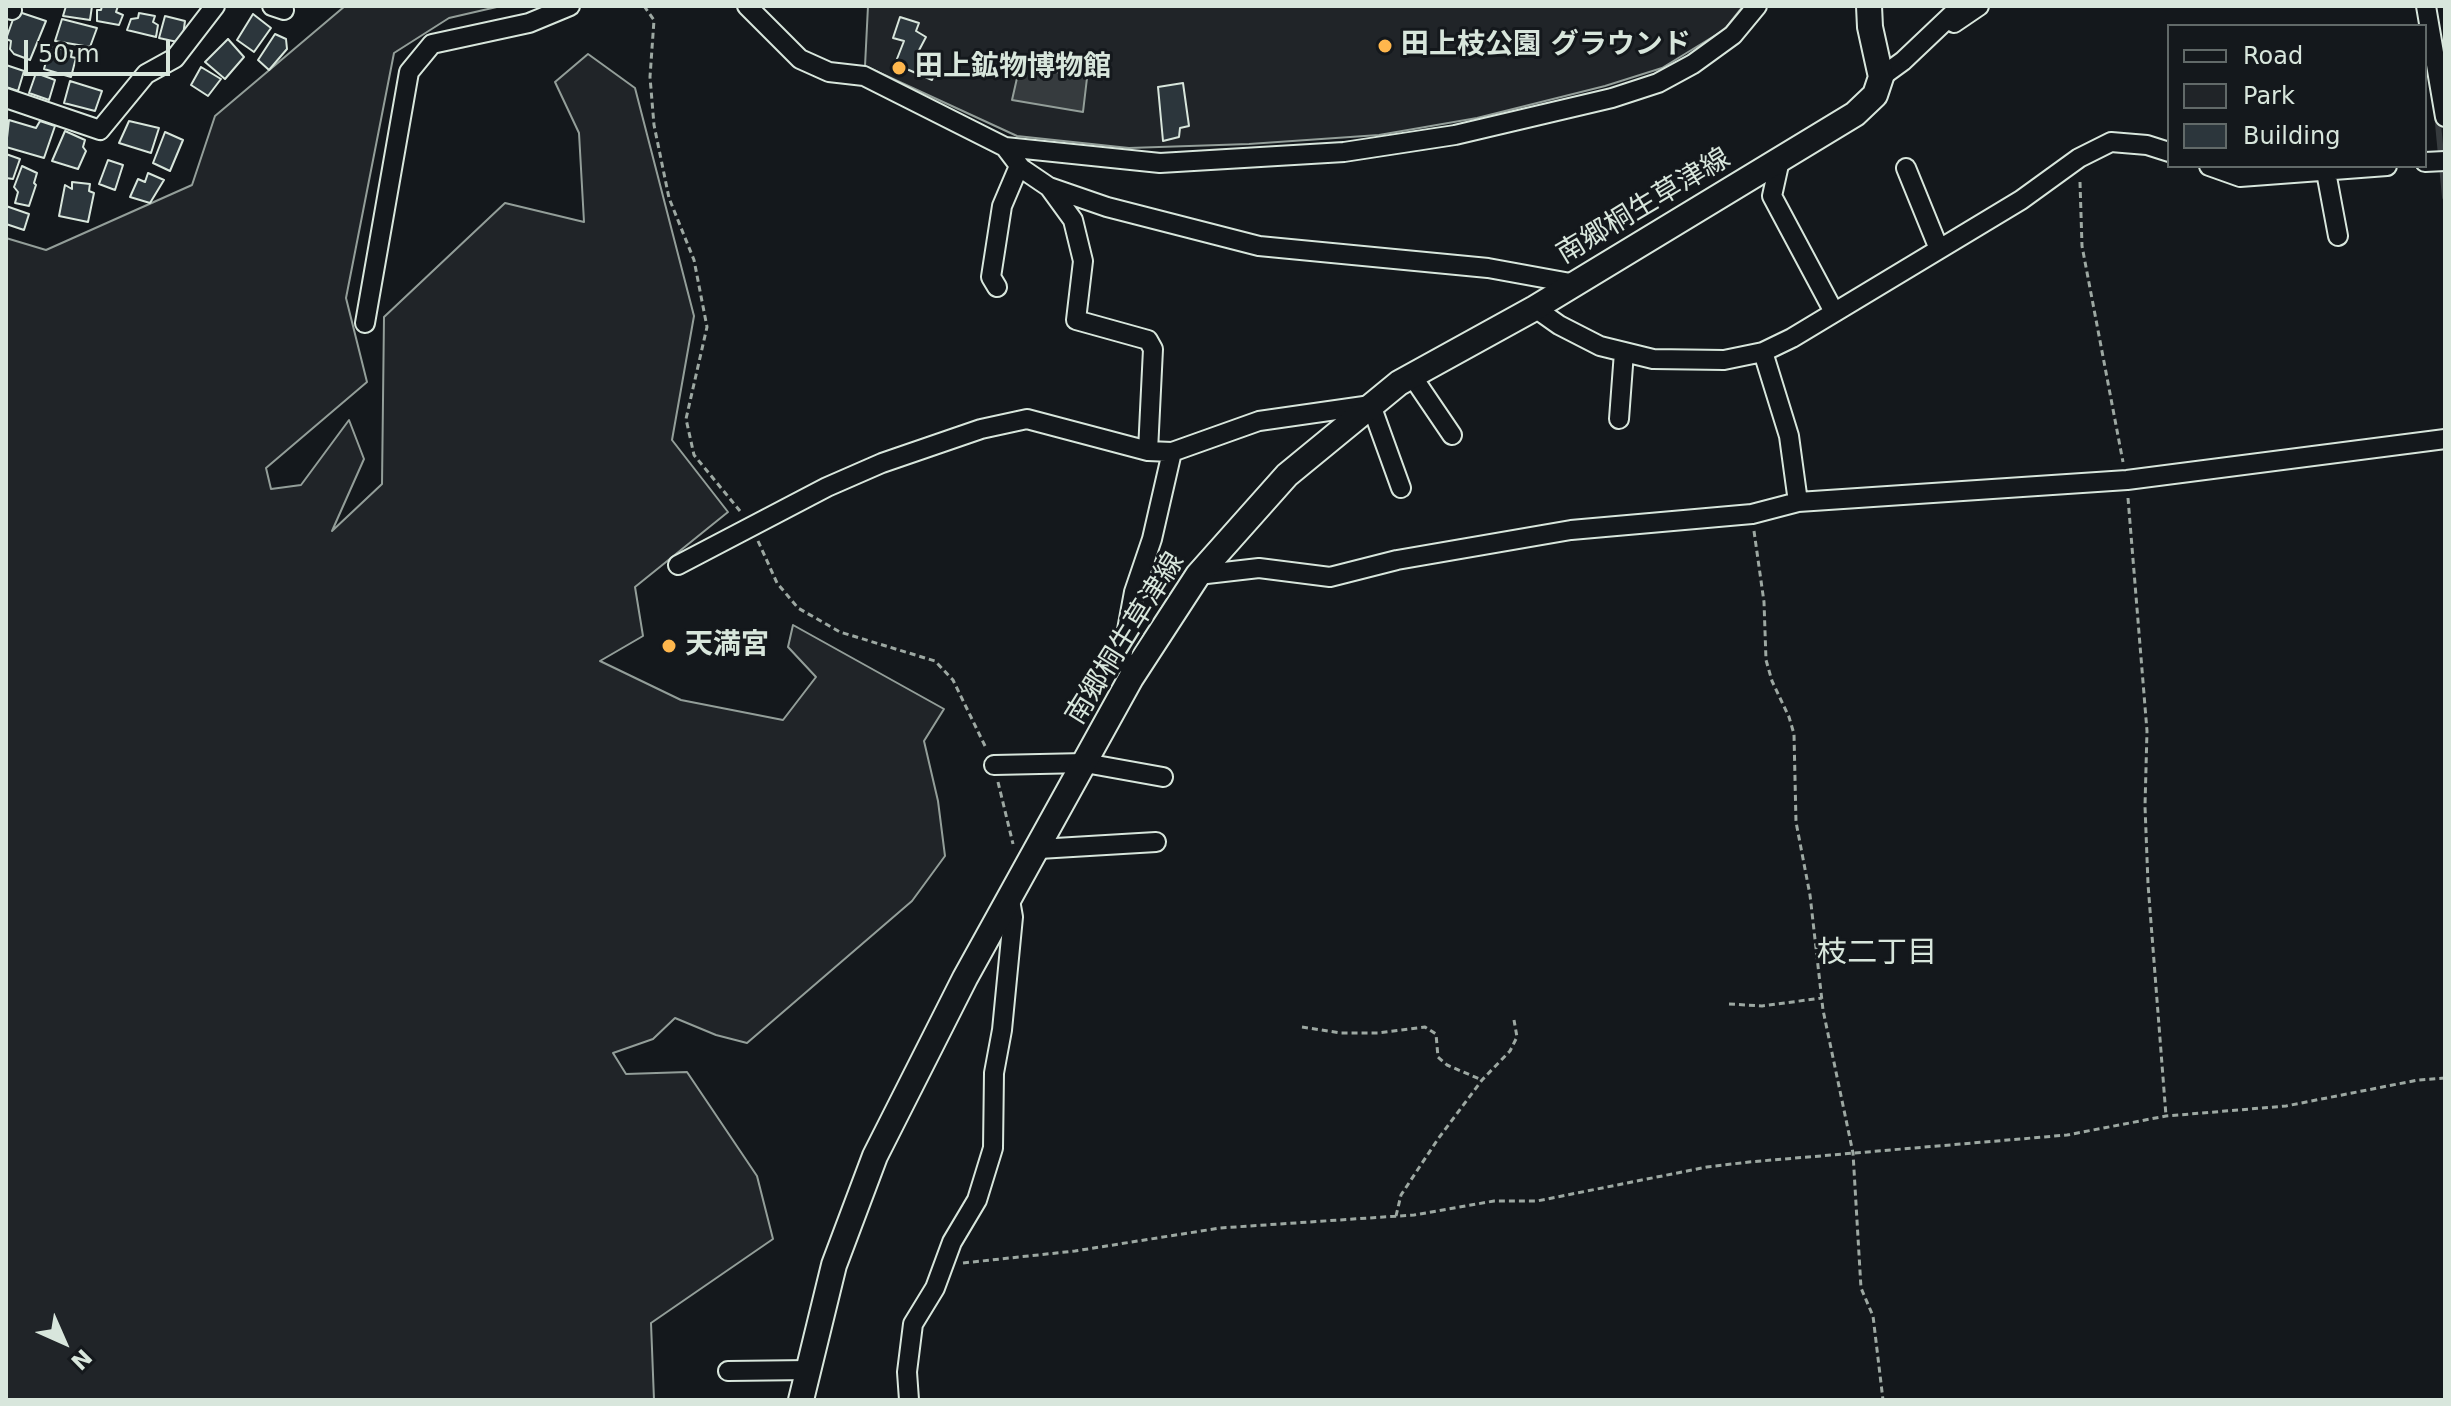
<!DOCTYPE html>
<meta charset="utf-8">
<style>
body{margin:0}
#map{position:relative;width:2451px;height:1406px;overflow:hidden;background:#14181c;font-family:"DejaVu Sans",sans-serif}
canvas{display:block}
.frame{position:absolute;inset:0;border:8px solid #d8e6dc;pointer-events:none}
.legend{position:absolute;left:2167px;top:24px;width:260px;height:144px;box-sizing:border-box;background:#14181c;border:2px solid #626a69;margin:0;padding:10px 14px;list-style:none;font-size:24px;color:#d8e6dc}
.legend li{display:flex;align-items:center;gap:16px;height:40px}
.legend b{width:40px;border:2px solid #626a69}
.north{position:absolute;left:24px;top:1302px;width:80px;height:80px;-webkit-text-stroke:6px #14181c;paint-order:stroke;rotate:135deg;font-size:22px;font-weight:700;line-height:32px;text-align:center;color:#d8e6dc}
.north::after{content:'';display:block;margin:auto;width:28px;height:36px;background:#d8e6dc;clip-path:polygon(50% 0,100% 100%,50% 72%,0 100%)}
.scale{position:absolute;left:24px;top:40px;width:146px;height:36px;box-sizing:border-box;border:4px solid #d8e6dc;border-top:0;padding-left:10px;font-size:24px;line-height:28px;white-space:nowrap;color:#d8e6dc;-webkit-text-stroke:6px #14181c;paint-order:stroke}
</style>
<div id="map">
<canvas width="2451" height="1406"></canvas>
<div class="frame"></div>
<ul class="legend">
<li><b style="height:10px;background:#14181c"></b>Road</li>
<li><b style="height:22px;background:#202428"></b>Park</li>
<li><b style="height:22px;background:#2c363c"></b>Building</li>
</ul>
<div class="north">N</div>
<div class="scale">50 m</div>
</div>
<script>
const g = document.querySelector('canvas').getContext('2d');
g.lineJoin = 'round';
function fill(path, color) { g.fillStyle = color; g.fill(path, 'evenodd'); }
const poly = rows => new Path2D(rows.map(r => 'M' + r).join(''));
function strokePath(path, color, width, dash) { g.strokeStyle = color; g.lineWidth = width; g.lineCap = dash ? 'butt' : 'round'; g.setLineDash(dash || []); g.stroke(path); }
function label(font, color, halo, rows, align = 'center') {
  g.font = font + ' "DejaVu Sans","Noto Sans JP",sans-serif'; g.lineWidth = 6; g.setLineDash([]); g.textBaseline = 'middle'; g.strokeStyle = halo; g.fillStyle = color; for (const [text, x, y, turn = 0] of rows) {
    g.save(); g.translate(x, y); g.rotate((+turn || 0) * Math.PI / 180); g.textAlign = isNaN(turn) ? turn : align; if (halo) g.strokeText(text, 0, 0); g.fillText(text, 0, 0); g.restore();
  }
}
const green = poly([
 [345,6,501,6,449,18,394,53,346,298,367,382,266,468,271,489,301,485,349,420,364,459,332,531,382,484,384,317,505,203,584,222,579,133,555,82,588,54,635,88,694,316,672,440,728,512,635,587,643,636,600,661,681,700,783,720,816,677,788,647,793,625,944,709,924,741,938,801,945,856,912,901,747,1043,716,1035,675,1018,653,1039,613,1053,626,1074,687,1072,757,1176,773,1239,651,1323,654,1400,6,1400,6,238,46,250,192,185,215,116,345,6],
 [868,6,1743,6,1724,30,1662,68,1605,86,1477,118,1379,135,1249,144,1129,148,1017,136,865,66,868,6]
]);
const water = poly([
 [1020,65,1087,78,1083,112,1012,100,1020,65]
]);
const stream = poly([
 [2437,113,2445,197]
]);
const building = poly([
 [66,6,92,6,90,20,63,16,66,6],
 [102,6,118,6,116,12,123,15,119,25,97,21,97,10,101,10,102,6],
 [16,11,46,21,30,60,14,54,10,49,11,41,6,39,16,11],
 [139,13,155,16,153,22,158,25,156,37,127,30,131,19,138,18,139,13],
 [253,14,271,28,254,52,237,40,253,14],
 [165,16,185,21,182,43,159,38,165,16],
 [900,17,919,23,916,31,926,37,916,56,937,67,932,80,895,64,904,41,893,38,900,17],
 [62,19,97,28,90,47,55,41,62,19],
 [275,34,286,39,287,49,269,70,258,60,275,34],
 [228,39,244,57,225,79,205,62,228,39],
 [50,47,72,51,71,57,76,58,71,77,44,69,50,47],
 [6,65,24,71,18,91,6,87,6,65],
 [201,67,221,79,208,96,191,85,201,67],
 [36,73,55,80,49,100,29,93,36,73],
 [70,81,102,91,95,111,64,103,70,81],
 [1183,83,1189,126,1180,128,1179,137,1163,141,1158,87,1183,83],
 [9,120,36,128,40,121,55,126,44,158,6,147,9,120],
 [129,121,159,128,151,153,119,143,129,121],
 [65,131,85,140,83,147,86,151,78,169,52,161,65,131],
 [165,132,183,140,170,171,153,163,165,132],
 [6,154,20,159,13,179,6,178,6,154],
 [108,160,123,165,115,190,99,184,108,160],
 [22,166,37,173,34,183,36,185,29,206,15,203,18,192,14,187,22,166],
 [148,173,164,180,150,203,130,197,138,179,145,182,148,173],
 [72,182,90,184,89,191,94,193,88,222,59,216,65,185,72,189,72,182],
 [6,206,29,214,24,230,6,224,6,206]
]);
const path = poly([
 [644,6,654,20,650,77,654,125,669,198,694,260,707,327,686,419,694,455,740,511],
 [2080,182,2082,246,2123,462],
 [2128,498,2147,731,2145,806,2148,884,2166,1116],
 [1754,531,1764,602,1766,660,1772,681,1789,717,1794,734,1796,822,1810,895,1823,1010,1853,1153,1861,1288,1873,1316,1883,1400],
 [758,541,777,583,798,608,840,632,935,661,953,680,986,748],
 [998,782,1013,844],
 [1729,1004,1762,1006,1822,998],
 [1302,1027,1341,1033,1378,1033,1425,1027,1436,1034,1438,1057,1447,1065,1482,1080],
 [1396,1216,1401,1195,1438,1139,1482,1080,1510,1051,1517,1037,1514,1020],
 [963,1263,1075,1251,1220,1228,1414,1215,1494,1201,1537,1201,1707,1167,1749,1162,2067,1135,2166,1116,2286,1106,2418,1080,2445,1078]
]);
const minor = poly([
 [272,6,284,10],
 [747,6,800,59,829,72,864,76,1005,147,1160,163,1344,152,1455,135,1612,98,1658,83,1693,64,1733,35,1757,6],
 [2426,6,2445,117],
 [6,8,12,10],
 [1954,23,1979,6],
 [1881,77,1903,61,1961,6],
 [6,98,100,130,146,74,175,58,215,6],
 [1005,147,1021,168,1049,187,1107,207,1259,246,1488,268,1576,284],
 [1780,160,1772,196,1834,312],
 [2425,162,2445,161],
 [2209,166,2240,177,2387,166],
 [1906,168,1939,249],
 [2326,172,2338,236],
 [1049,187,1073,220,1083,261,1076,320,1148,340,1153,349,1148,451],
 [997,287,991,277,1002,206,1019,166],
 [1535,308,1559,325,1600,346,1653,359,1724,360,1763,352,1792,338,2021,200,2079,158,2111,142,2147,145,2169,152],
 [365,323,409,72,432,44,529,23,570,6],
 [1763,352,1789,436,1798,502],
 [1412,376,1452,435],
 [1619,419,1624,352],
 [678,565,827,487,882,463,981,429,1027,419,1148,451,1172,452,1259,421,1371,405,1401,488],
 [1198,575,1259,568,1330,577,1397,560,1571,530,1752,514,1798,502,2127,480,2445,439],
 [1134,673,1122,657,1134,592,1152,539,1172,452],
 [994,765,1085,763,1163,777],
 [1039,849,1156,842],
 [728,1371,809,1370],
 [909,1400,907,1372,913,1324,935,1288,952,1242,977,1200,993,1148,994,1073,1002,1030,1013,917,1010,900]
]);
const secondary = poly([
 [801,1400,834,1265,875,1156,965,978,1131,678,1198,575,1287,475,1399,383,1535,308,1855,114,1875,95,1881,77,1870,27,1869,6]
]);
const markers = [
 [1385,46,8,"#ffb74d"],
 [899,68,8,"#ffb74d"],
 [669,646,8,"#ffb74d"]
];
const poiNames = [
 ["田上枝公園 グラウンド",1401,46],
 ["田上鉱物博物館",915,68],
 ["天満宮",685,646]
];
const streetNames = [
 ["南郷桐生草津線",1644,207,-31],
 ["南郷桐生草津線",1126,639,-58]
];
const neighbourhoodNames = [
 ["枝二丁目",1877,954]
];
fill(green, '#202428');
strokePath(green, '#939e99', 2);
fill(water, '#363b3e');
strokePath(water, '#939e99', 2);
strokePath(stream, '#363b3e', 6);
fill(building, '#2c363c');
strokePath(building, '#d8e6dc', 2);
strokePath(minor, '#d8e6dc', 22);
strokePath(secondary, '#d8e6dc', 28);
strokePath(path, '#9da8a2', 3, [6, 4]);
strokePath(minor, '#14181c', 18);
strokePath(secondary, '#14181c', 24);
for (const [x, y, r, color] of markers) { const dot = new Path2D(); dot.arc(x, y, r, 0, 2 * Math.PI); g.fillStyle = color; g.fill(dot); strokePath(dot, '#14181c', 3); }
label('bold 28px', '#d8e6dc', '#14181c', poiNames, 'left');
label('28px', '#d8e6dc', '#14181c', streetNames);
label('30px', '#d8e6dc', '#14181c', neighbourhoodNames);
</script>
